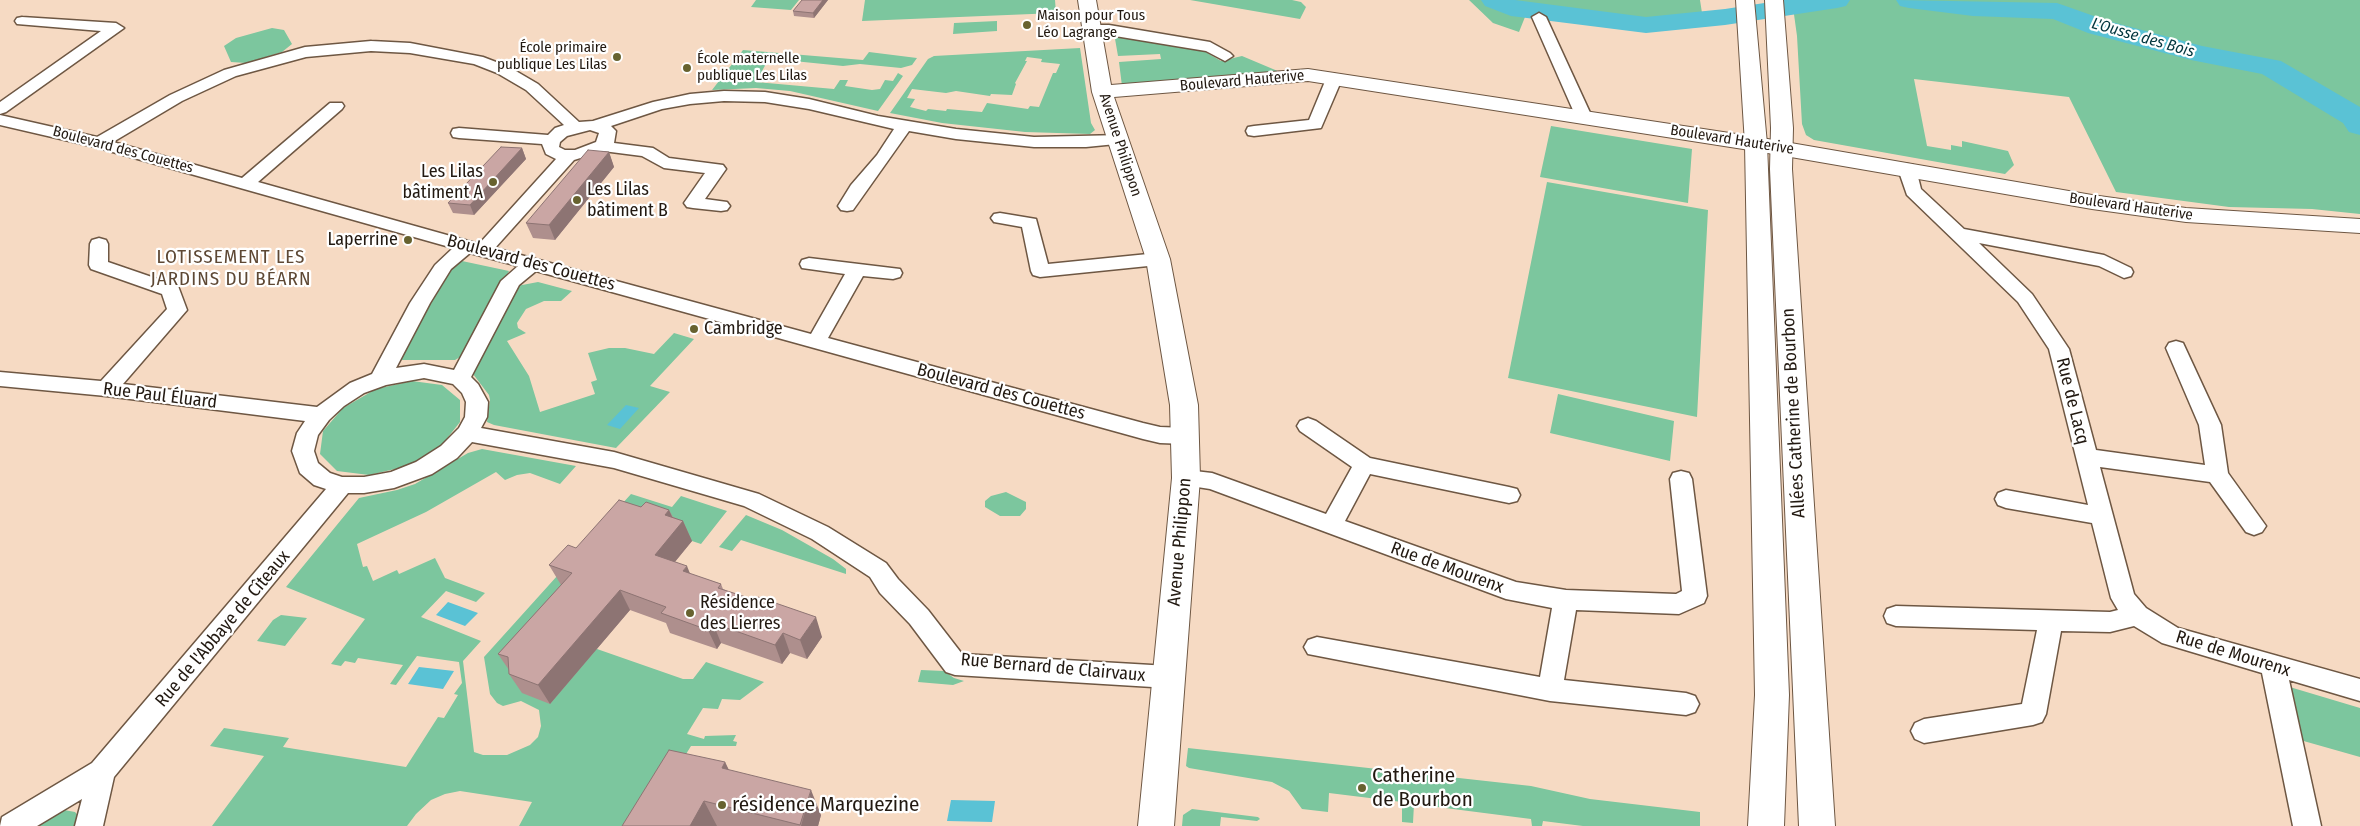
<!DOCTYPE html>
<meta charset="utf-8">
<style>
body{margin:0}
canvas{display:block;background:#f6dac3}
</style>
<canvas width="2360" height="826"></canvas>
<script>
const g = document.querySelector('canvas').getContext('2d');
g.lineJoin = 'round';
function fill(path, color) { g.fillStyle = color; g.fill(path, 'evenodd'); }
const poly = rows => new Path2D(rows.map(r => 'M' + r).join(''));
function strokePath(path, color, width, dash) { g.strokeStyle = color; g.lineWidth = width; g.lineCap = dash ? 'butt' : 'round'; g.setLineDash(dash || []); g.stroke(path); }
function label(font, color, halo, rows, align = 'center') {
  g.font = font + ' "Fira Sans Condensed",sans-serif'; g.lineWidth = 4.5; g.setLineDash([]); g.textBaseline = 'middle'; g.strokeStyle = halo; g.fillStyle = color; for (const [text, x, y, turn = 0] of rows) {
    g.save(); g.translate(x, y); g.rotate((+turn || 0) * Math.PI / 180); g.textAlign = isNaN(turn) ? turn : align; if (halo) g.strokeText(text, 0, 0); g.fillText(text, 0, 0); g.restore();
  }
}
const green = poly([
 [756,0,799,0,791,10,751,7],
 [865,0,1055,0,1056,13,862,21],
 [1190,0,1292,0,1301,2,1306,7,1300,19],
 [1469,0,1700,0,1704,26,1557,11,1525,17,1519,32,1493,23],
 [1792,0,2360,0,2360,214,2312,209,2229,207,2116,192,2069,97,1914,79,1927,146,1951,150,1951,145,1962,147,1962,141,2008,151,2014,165,2005,174,1814,140,1806,135,1802,124,1797,36],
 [997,21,997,31,953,34,954,23],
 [272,28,284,30,292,44,282,52,246,63,231,62,224,46,236,38],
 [1114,33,1197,47,1221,61,1242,56,1280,72,1122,86,1119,62,1161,59,1160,54,1118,56],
 [1080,48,1091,123,1095,130,1090,134,1025,132,942,123,890,113,928,59,934,56],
 [1027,57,1042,59,1041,62,1060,64,1056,73,1053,73,1039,107,1030,106,1028,109,987,103,982,112,947,109,946,111,928,109,926,111,910,107,915,99,907,98,912,89,946,93,956,91,990,96,991,94,1012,95,1016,84,1015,83,1027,61,1025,61],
 [743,50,863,60,869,52,917,58,912,65,901,68,860,64,843,66,774,59,771,63,767,62,756,82,834,89,840,80,848,80,845,86,872,90,880,89,885,80,893,81,898,73,903,76,878,111,790,91,756,88,712,90],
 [1551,126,1692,149,1688,203,1540,177],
 [1547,182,1708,210,1697,417,1508,378],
 [462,261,509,271,467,353,455,360,402,360,400,352,449,267],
 [538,282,572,291,561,301,544,301,526,309,517,323,518,328,526,333,507,341,529,376,540,412,595,394,591,382,597,380,588,353,609,348,625,348,654,354,674,333,694,339,650,386,670,392,616,448,494,425,487,422,490,400,489,395,473,374,517,286],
 [412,381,442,385,460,400,460,422,441,446,408,466,369,475,337,471,320,454,323,431,343,408,376,389],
 [1558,394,1674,421,1670,461,1550,433],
 [482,449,576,466,560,484,530,473,517,475,505,480,496,472,426,512,357,544,363,567,367,566,373,581,397,570,399,574,435,558,445,578,485,593,476,602,446,591,421,617,481,641,463,661,474,752,483,755,507,755,530,745,538,737,541,726,539,710,521,701,503,706,497,703,490,694,484,657,631,494,672,507,681,496,727,511,701,544,692,541,582,593,597,649,683,679,693,679,706,662,764,682,740,700,722,699,718,709,703,708,687,734,704,739,705,736,736,735,733,741,737,742,736,746,691,746,642,826,519,826,532,802,460,791,445,794,431,800,416,814,407,826,212,826,264,756,210,746,224,728,289,738,283,747,406,767,438,717,444,718,458,695,454,694,462,683,459,662,417,656,396,685,390,684,403,665,358,658,355,663,345,661,341,666,331,664,365,619,286,587,359,498,397,490,415,484,468,453],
 [1006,492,1026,502,1026,509,1020,516,1000,516,985,507,985,501,991,496],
 [746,515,782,530,833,559,846,569,846,574,741,540,732,551,719,547],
 [281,615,307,618,285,646,257,641,273,620],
 [921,670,944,671,954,678,964,681,953,685,918,682],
 [2283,685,2360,708,2360,757,2293,738],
 [1188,748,1531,786,1590,799,1700,812,1700,826,1583,826,1543,821,1542,826,1532,826,1531,819,1414,804,1413,823,1402,822,1402,802,1329,793,1328,812,1302,809,1289,791,1272,782,1189,768,1186,766],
 [1192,809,1258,817,1260,819,1257,821,1221,817,1220,826,1182,826,1183,815],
 [64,810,75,812,81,819,82,826,21,826]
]);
const water = poly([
 [626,405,639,408,620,429,607,425],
 [448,602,478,613,465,626,436,615],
 [419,667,454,671,443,689,408,684],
 [951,800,995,801,992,822,947,821]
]);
const river = poly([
 [1481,0,1515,0,1646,17,1725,9,1784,0,1850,0,1846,6,1837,8,1725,25,1646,33,1511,16,1485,6,1481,0],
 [1896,0,2057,3,2108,21,2202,46,2281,61,2360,107,2360,135,2349,132,2343,123,2262,74,2191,60,2088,33,2053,19,1973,16,1909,8,1900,6,1896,0]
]);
const minor = poly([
 [1539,13,1546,17,1592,117,1590,120,1578,120,1576,117,1532,17,1539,13],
 [22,17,116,23,124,28,6,112,0,114,0,102,101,31,17,24,15,21,17,18,22,17],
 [1093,25,1109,25,1210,42,1230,53,1233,56,1225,61,1206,51,1109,35,1088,33,1085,30,1093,25],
 [371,41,410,43,483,57,509,67,538,84,579,122,593,121,653,102,690,94,724,91,765,92,809,99,878,116,956,129,1034,137,1122,135,1124,139,1122,143,1116,144,1086,147,1034,147,956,139,909,131,853,210,847,211,841,210,838,206,851,185,877,155,894,129,809,109,765,102,724,101,690,104,662,109,611,126,616,131,614,143,653,148,669,158,723,165,726,169,705,199,727,202,730,206,727,210,721,211,693,208,687,207,684,203,705,173,664,168,642,156,603,151,574,160,495,248,811,334,845,274,802,268,800,264,802,260,809,258,900,269,902,273,900,277,893,279,863,276,828,338,1143,423,1160,427,1186,428,1194,430,1197,436,1194,442,1186,444,1160,443,1143,439,536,271,519,285,471,377,478,384,488,402,487,417,481,428,614,452,759,494,828,527,886,563,898,579,928,610,962,654,1169,666,1178,669,1182,677,1178,685,1169,688,955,675,946,672,910,624,880,593,870,577,812,539,744,506,614,468,472,442,457,458,432,474,394,488,364,493,348,493,114,777,103,826,75,826,82,799,37,826,0,826,2,817,92,763,326,489,314,485,300,473,292,451,297,433,305,421,106,396,0,386,0,372,101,381,167,309,162,294,91,269,89,265,90,244,92,240,99,238,106,240,108,244,108,262,178,286,187,310,123,384,317,407,350,383,372,374,410,303,435,265,453,248,95,147,0,125,0,115,97,137,170,95,224,70,305,47,371,41],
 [371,51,410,53,474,64,497,73,526,90,564,125,555,128,548,135,459,128,453,129,451,133,453,137,459,138,542,144,546,154,556,159,479,244,258,182,342,109,344,106,342,103,330,103,242,178,113,142,182,101,236,76,306,57,371,51],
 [590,130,599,133,596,142,575,150,565,150,559,147,560,142,567,136,590,130],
 [470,253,518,266,501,281,454,370,424,364,396,368,430,303,451,269,470,253],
 [424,378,453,384,462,393,466,402,465,417,459,428,441,446,416,462,391,472,364,477,342,477,330,473,318,463,314,451,318,435,329,420,344,406,364,393,386,385,424,378],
 [1334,74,1340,76,1342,79,1321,128,1254,136,1248,135,1246,131,1248,127,1254,126,1309,120,1326,79,1328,76,1334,74],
 [1907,164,1913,165,1916,169,1921,189,1964,229,2104,255,2131,268,2133,272,2131,276,2124,278,2099,266,1979,243,2032,294,2069,349,2096,450,2205,465,2199,425,2166,348,2169,343,2176,341,2183,343,2221,425,2228,473,2266,526,2262,532,2254,535,2246,532,2210,482,2100,467,2134,594,2146,608,2178,628,2360,679,2360,701,2289,680,2321,826,2293,826,2262,673,2162,643,2134,626,2110,632,2061,631,2046,714,2042,722,2033,725,1924,743,1915,739,1911,731,1915,723,1924,719,2022,704,2037,630,1896,626,1887,623,1884,616,1887,609,1896,606,2110,612,2118,610,2111,598,2092,523,2006,508,1998,505,1995,499,1998,493,2006,490,2088,505,2049,349,2018,302,1907,195,1898,169,1901,165,1907,164],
 [1000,213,1036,219,1048,264,1158,253,1165,255,1167,259,1165,263,1158,265,1040,277,1033,275,1031,271,1022,227,994,222,991,218,994,214,1000,213],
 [1308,418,1316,421,1370,458,1509,487,1517,489,1520,495,1517,501,1509,503,1370,474,1345,521,1516,582,1566,590,1676,594,1682,591,1670,479,1673,473,1681,471,1689,473,1692,479,1707,596,1704,603,1679,614,1576,610,1564,680,1686,693,1695,696,1699,704,1695,712,1686,715,1550,701,1308,654,1304,647,1308,640,1317,637,1540,677,1552,608,1506,599,1210,489,1178,484,1175,478,1178,472,1186,470,1212,473,1326,514,1352,467,1300,431,1297,426,1300,421,1308,418]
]);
const tertiary = poly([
 [1078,0,1096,0,1111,85,1308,69,1756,137,2092,195,2186,208,2360,219,2360,233,2186,222,2092,209,1756,151,1308,81,1114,97,1170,259,1198,405,1200,478,1174,826,1138,826,1172,478,1170,405,1146,259,1092,92,1078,0]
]);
const secondary = poly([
 [1736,0,1754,0,1767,144,1789,695,1784,826,1748,826,1755,695,1745,144,1736,0],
 [1765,0,1783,0,1793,128,1792,169,1835,826,1799,826,1770,169,1771,128,1765,0]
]);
const wall = poly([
 [802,0,828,0,814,18,794,16,793,11],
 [522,148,526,159,474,215,453,213,448,203],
 [609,152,614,167,555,240,533,238,526,223],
 [641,507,669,510,673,517,683,521,692,541,675,562,690,574,721,584,723,589,822,637,807,659,790,653,782,664,721,643,717,649,670,633,666,623,630,610,550,704,522,693,509,674,509,670,498,654,561,585,549,565,576,548],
 [725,762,729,770,821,815,818,826,622,826]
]);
const shadedWall = poly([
 [823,0,828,0,814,18,813,13],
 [522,148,526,159,474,215,470,205],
 [609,152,614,167,555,240,549,225],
 [669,510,677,528,683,521,692,541,664,575,655,555,665,515],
 [687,566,695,586,683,571],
 [620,590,630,610,550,704,538,685],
 [816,617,822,637,807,659,800,640],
 [713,623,721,643,717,649,708,630],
 [783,633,790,653,782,664,775,645],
 [725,762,737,788,722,768],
 [811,790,821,815,818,826,801,826],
 [704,801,717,826,690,826]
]);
const building = poly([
 [802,0,823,0,813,13,793,11,802,0],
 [501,147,522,148,470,205,448,203,501,147],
 [588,150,609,152,549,225,526,223,588,150],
 [619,500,641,507,646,502,669,510,665,515,683,521,655,555,687,566,683,571,721,584,718,588,755,600,758,597,816,617,800,640,783,633,775,645,713,623,708,630,661,613,666,607,620,590,538,685,509,674,508,657,498,654,572,573,549,565,568,545,576,548,619,500],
 [669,750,725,762,722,768,811,790,800,825,704,801,690,826,622,826,669,750]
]);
const markers = [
 [1027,25,5,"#67622f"],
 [617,57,5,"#67622f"],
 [687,68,5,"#67622f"],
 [493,182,5,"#67622f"],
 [577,200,5,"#67622f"],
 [408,240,5,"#67622f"],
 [694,329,5,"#67622f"],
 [690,613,5,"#67622f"],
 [1362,788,5,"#67622f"],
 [722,805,5,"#67622f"]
];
const farPoinames = [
 ["Maison pour Tous",1037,16],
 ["Léo Lagrange",1037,33],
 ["École primaire",607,48,"right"],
 ["publique Les Lilas",607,65,"right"],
 ["École maternelle",697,59],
 ["publique Les Lilas",697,76]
];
const farStreetnames = [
 ["Boulevard Hauterive",1242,81,-5],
 ["Boulevard Hauterive",1732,140,9],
 ["Avenue Philippon",1120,145,72],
 ["Boulevard des Couettes",123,150,15],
 ["Boulevard Hauterive",2131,207,8]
];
const farWaternames = [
 ["L'Ousse des Bois",2143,38,16]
];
const poiNames = [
 ["Les Lilas",483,172,"right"],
 ["bâtiment A",483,193,"right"],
 ["Les Lilas",587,190],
 ["bâtiment B",587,211],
 ["Laperrine",398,240,"right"],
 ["Cambridge",704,329],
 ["Résidence",700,603],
 ["des Lierres",700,624]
];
const streetNames = [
 ["Boulevard des Couettes",531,263,15],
 ["Boulevard des Couettes",1001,392,15],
 ["Rue Paul Éluard",160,396,7],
 ["Rue de Lacq",2072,401,76],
 ["Allées Catherine de Bourbon",1794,413,-93],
 ["Avenue Philippon",1180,542,-85],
 ["Rue de Mourenx",1447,568,20],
 ["Rue de l'Abbaye de Cîteaux",223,629,-50],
 ["Rue de Mourenx",2233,654,17],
 ["Rue Bernard de Clairvaux",1053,668,5]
];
const neighbourhoodNames = [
 ["LOTISSEMENT LES",231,258],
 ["JARDINS DU BÉARN",231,280]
];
const nearPoinames = [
 ["Catherine",1372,776],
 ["de Bourbon",1372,800],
 ["résidence Marquezine",732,805]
];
fill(green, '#7cc69e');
fill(water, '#5ac2d5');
fill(river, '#5ac2d5');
strokePath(minor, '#6e5743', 3);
strokePath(tertiary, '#6e5743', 2);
strokePath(secondary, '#6e5743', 2);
fill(minor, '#fff');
fill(tertiary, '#fff');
fill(secondary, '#fff');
fill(wall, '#ae8f8d');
fill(shadedWall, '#8d7473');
fill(building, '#caa6a4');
strokePath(building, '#8d7473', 1);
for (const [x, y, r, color] of markers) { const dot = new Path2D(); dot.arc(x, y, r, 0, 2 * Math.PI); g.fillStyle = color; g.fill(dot); strokePath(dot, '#fff', 2); }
label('15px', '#221911', '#fff', farPoinames, 'left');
label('15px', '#221911', '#fff', farStreetnames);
label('italic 16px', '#02363e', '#fff', farWaternames);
label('18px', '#221911', '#fff', poiNames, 'left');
label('18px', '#221911', '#fff', streetNames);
g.letterSpacing = '1px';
label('19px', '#5e4834', '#fff', neighbourhoodNames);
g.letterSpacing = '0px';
label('21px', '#221911', '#fff', nearPoinames, 'left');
</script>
